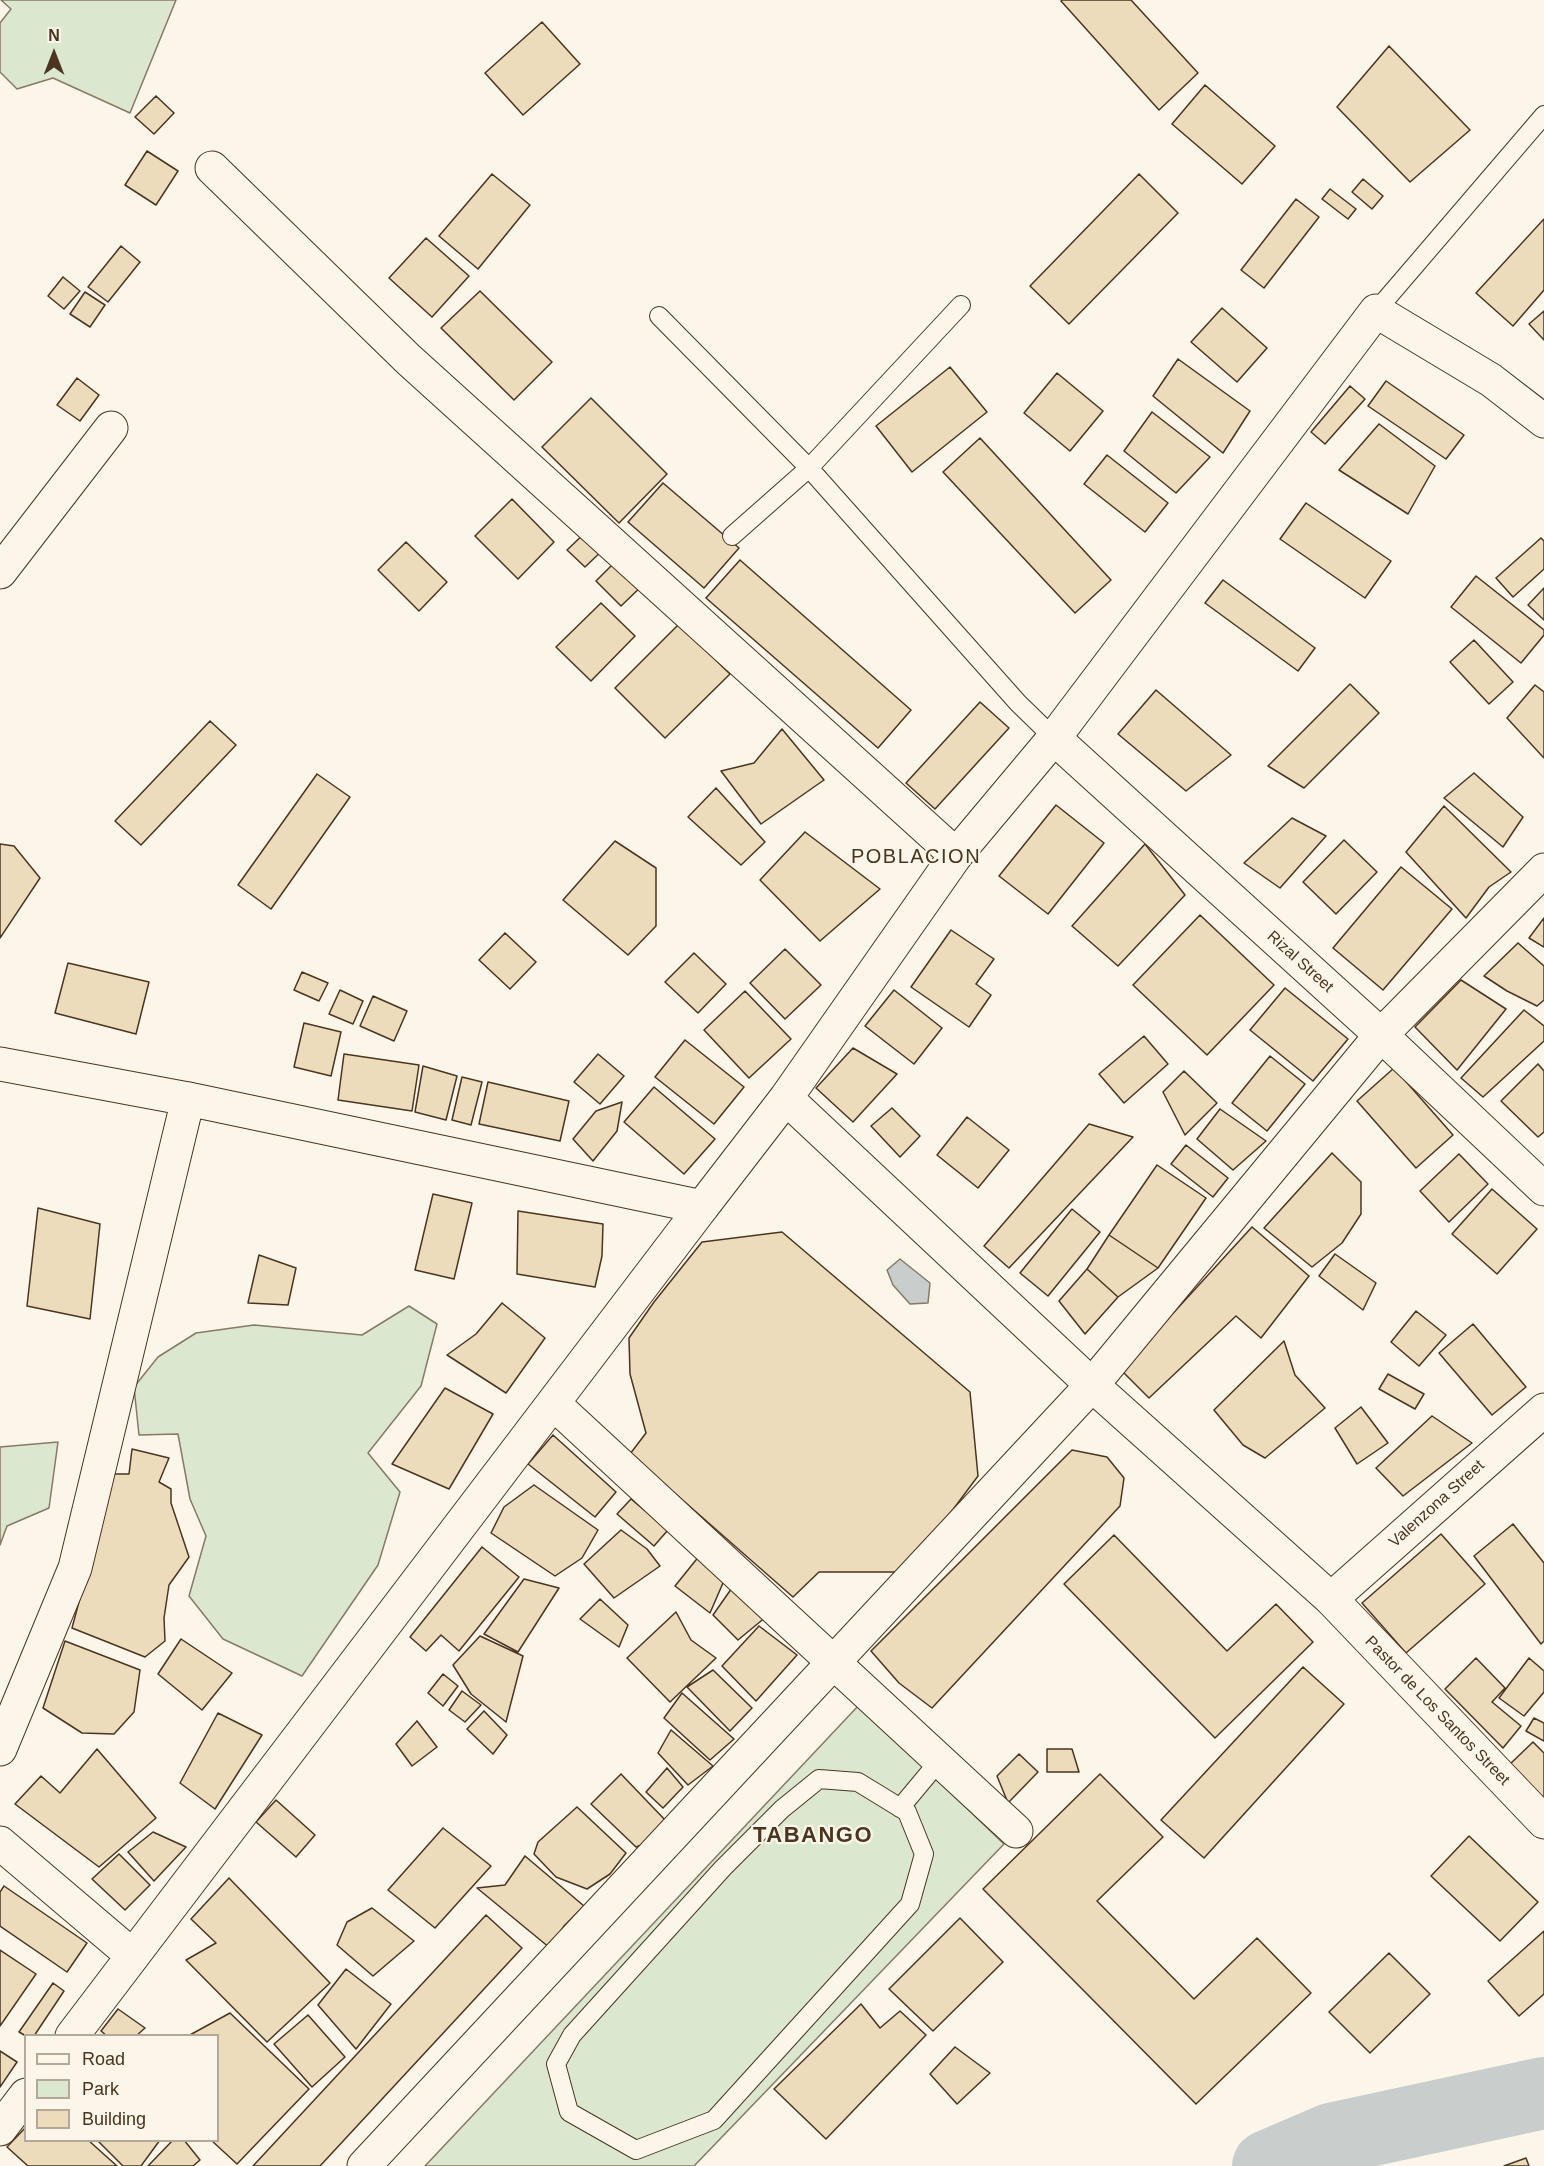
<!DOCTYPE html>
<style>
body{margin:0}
#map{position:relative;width:1544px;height:2166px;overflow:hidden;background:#fbf6e9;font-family:Arial,sans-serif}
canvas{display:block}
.legend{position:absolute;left:24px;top:2034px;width:195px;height:108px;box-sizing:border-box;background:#fbf6e9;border:2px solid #b4a999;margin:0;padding:8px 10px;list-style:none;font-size:18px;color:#4a3520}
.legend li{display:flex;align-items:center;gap:12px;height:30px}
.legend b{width:30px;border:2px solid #b4a999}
.north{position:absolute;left:24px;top:24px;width:60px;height:60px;-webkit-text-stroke:4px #fbf6e9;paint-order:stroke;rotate:0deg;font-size:16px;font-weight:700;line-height:24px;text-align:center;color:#4a3520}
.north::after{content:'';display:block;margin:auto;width:21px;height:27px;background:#4a3520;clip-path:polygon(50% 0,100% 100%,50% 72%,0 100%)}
</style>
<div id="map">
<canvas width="1544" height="2166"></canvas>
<ul class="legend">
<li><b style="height:8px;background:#fbf6e9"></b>Road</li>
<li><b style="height:16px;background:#dce7d0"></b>Park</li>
<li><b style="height:16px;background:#ecdcbc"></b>Building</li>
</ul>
<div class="north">N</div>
</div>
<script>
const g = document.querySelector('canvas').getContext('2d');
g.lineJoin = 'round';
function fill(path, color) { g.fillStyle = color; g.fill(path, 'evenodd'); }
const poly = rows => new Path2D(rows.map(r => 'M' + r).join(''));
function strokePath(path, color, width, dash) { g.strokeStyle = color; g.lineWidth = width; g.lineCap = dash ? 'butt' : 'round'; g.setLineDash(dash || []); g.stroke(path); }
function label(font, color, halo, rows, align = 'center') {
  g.font = font + ' Arial,sans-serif'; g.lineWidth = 4.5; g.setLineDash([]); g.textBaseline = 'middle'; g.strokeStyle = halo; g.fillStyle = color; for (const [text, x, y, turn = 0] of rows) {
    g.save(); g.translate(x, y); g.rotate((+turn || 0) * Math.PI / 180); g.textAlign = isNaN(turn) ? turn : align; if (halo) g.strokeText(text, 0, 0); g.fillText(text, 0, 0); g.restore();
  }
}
const green = poly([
 [1,0,176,0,130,113,53,78,17,89,0,72,0,23,11,9,1,0],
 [409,1306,437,1324,421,1386,368,1453,400,1492,378,1565,302,1676,223,1639,189,1596,206,1536,190,1499,178,1434,139,1435,134,1387,158,1357,196,1333,254,1325,362,1335,409,1306],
 [58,1442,49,1508,7,1526,0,1545,0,1447,58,1442],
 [859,1705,1004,1844,694,2166,425,2166,859,1705]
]);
const water = poly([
 [900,1259,930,1283,928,1303,910,1304,893,1285,887,1270,900,1259]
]);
const river = poly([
 [1268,2166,1331,2139,1544,2093]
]);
const building = poly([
 [1062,0,1131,0,1198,73,1159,110,1061,1,1062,0],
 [542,22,580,64,523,115,485,73,542,22],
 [1389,46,1470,130,1410,182,1337,107,1389,46],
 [1205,85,1275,146,1242,184,1172,124,1205,85],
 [156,96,174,113,154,134,135,117,156,96],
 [147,151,178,171,156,205,125,185,147,151],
 [492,174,530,205,478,269,439,236,492,174],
 [1139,174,1178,213,1069,324,1030,286,1139,174],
 [1363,179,1383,196,1372,209,1352,192,1363,179],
 [1330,189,1356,209,1348,219,1322,199,1330,189],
 [1296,199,1319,217,1264,288,1241,270,1296,199],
 [1544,219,1544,290,1513,326,1476,293,1544,219],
 [426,238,469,276,432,317,389,278,426,238],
 [121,246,140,262,108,302,88,287,121,246],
 [63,277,80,291,64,309,48,296,63,277],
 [480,291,552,362,514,400,441,328,480,291],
 [85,292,105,305,90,327,70,314,85,292],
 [1222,308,1267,348,1237,382,1191,342,1222,308],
 [1544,311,1544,340,1529,324,1544,311],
 [1178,359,1250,411,1223,453,1153,396,1178,359],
 [950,367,987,412,912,472,876,426,950,367],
 [1057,373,1103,411,1070,451,1024,413,1057,373],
 [77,378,99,395,80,421,57,405,77,378],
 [1386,381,1464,435,1446,459,1368,406,1386,381],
 [1350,386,1365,399,1325,444,1311,432,1350,386],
 [591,398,667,474,619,523,542,447,591,398],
 [1152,412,1210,457,1176,493,1124,451,1152,412],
 [1379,424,1435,466,1408,514,1339,470,1379,424],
 [980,438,1111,580,1075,613,943,472,980,438],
 [1107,455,1168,503,1145,532,1084,484,1107,455],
 [663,483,739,548,704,588,628,522,663,483],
 [512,499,554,542,518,579,475,536,512,499],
 [1306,503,1391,561,1365,598,1280,539,1306,503],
 [588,530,606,547,585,567,567,550,588,530],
 [1541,538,1544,541,1544,569,1513,597,1496,578,1541,538],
 [406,542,447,582,419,611,378,570,406,542],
 [621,556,647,581,621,606,596,581,621,556],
 [740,560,911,710,878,748,706,598,740,560],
 [1476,576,1544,630,1544,635,1521,663,1451,607,1476,576],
 [1223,580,1315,648,1298,671,1205,603,1223,580],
 [1544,588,1544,620,1528,605,1544,588],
 [601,603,635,636,591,681,556,647,601,603],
 [679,624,730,674,665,738,615,688,679,624],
 [1474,640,1513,682,1489,704,1450,662,1474,640],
 [1350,684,1379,713,1304,788,1268,766,1350,684],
 [1535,685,1544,692,1544,758,1507,718,1535,685],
 [1156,690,1231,755,1186,791,1118,734,1156,690],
 [980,702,1009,728,935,809,906,783,980,702],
 [210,721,236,745,141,845,115,821,210,721],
 [782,729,824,780,761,824,721,771,754,763,782,729],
 [1474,773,1523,817,1503,847,1444,798,1474,773],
 [317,774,350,797,271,909,238,885,317,774],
 [716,788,765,842,741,865,688,817,716,788],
 [1056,805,1104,843,1048,914,999,876,1056,805],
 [1444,806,1511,872,1489,887,1466,918,1406,852,1444,806],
 [1292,818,1326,836,1280,888,1244,863,1292,818],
 [805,832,880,889,820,941,760,880,805,832],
 [1344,840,1377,872,1336,914,1303,882,1344,840],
 [615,841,656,868,656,926,628,955,563,900,615,841],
 [0,844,14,846,40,878,0,938,0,844],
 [1145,844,1185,895,1118,966,1072,926,1145,844],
 [1401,867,1452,909,1383,990,1333,948,1401,867],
 [1200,915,1274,985,1207,1055,1133,985,1200,915],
 [1544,918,1544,947,1529,938,1544,918],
 [951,930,994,959,976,984,991,995,969,1027,911,987,951,930],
 [505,933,536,962,510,989,479,960,505,933],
 [1518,943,1544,966,1544,1000,1537,1006,1507,991,1484,976,1518,943],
 [785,949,821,985,785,1019,750,983,785,949],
 [694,953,726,984,698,1013,665,982,694,953],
 [68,963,149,982,136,1034,55,1013,68,963],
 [302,972,328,983,319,1001,294,990,302,972],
 [1461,980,1506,1009,1457,1070,1415,1027,1461,980],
 [1285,988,1348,1039,1313,1081,1250,1030,1285,988],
 [340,990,363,1001,353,1024,329,1014,340,990],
 [894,990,942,1028,914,1064,865,1026,894,990],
 [745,991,791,1039,749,1078,704,1030,745,991],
 [373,996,407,1011,394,1041,360,1026,373,996],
 [1524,1010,1544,1026,1544,1041,1483,1097,1461,1078,1524,1010],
 [304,1023,341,1032,331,1076,294,1067,304,1023],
 [1144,1036,1168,1064,1124,1103,1099,1074,1144,1036],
 [685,1040,744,1087,714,1124,655,1077,685,1040],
 [853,1048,897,1074,853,1122,816,1088,853,1048],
 [344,1054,419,1065,412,1111,338,1100,344,1054],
 [598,1054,624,1076,600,1104,574,1082,598,1054],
 [1270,1056,1305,1084,1267,1131,1232,1103,1270,1056],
 [1538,1064,1544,1071,1544,1132,1538,1137,1501,1101,1538,1064],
 [423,1066,457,1076,446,1120,415,1112,423,1066],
 [1394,1068,1453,1135,1416,1168,1357,1101,1394,1068],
 [1184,1071,1217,1103,1185,1135,1163,1092,1184,1071],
 [462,1077,482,1082,471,1125,452,1120,462,1077],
 [488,1082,569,1101,560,1141,479,1124,488,1082],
 [654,1087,715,1139,684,1174,624,1122,654,1087],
 [622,1102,617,1131,593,1161,573,1139,596,1111,622,1102],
 [892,1108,920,1136,900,1157,871,1126,892,1108],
 [1220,1109,1266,1141,1233,1170,1197,1139,1220,1109],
 [967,1117,1009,1150,978,1188,937,1155,967,1117],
 [1089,1124,1133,1137,1009,1268,984,1246,1089,1124],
 [1186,1145,1228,1178,1213,1197,1171,1164,1186,1145],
 [1332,1153,1361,1182,1361,1214,1342,1243,1312,1267,1264,1228,1332,1153],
 [1459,1154,1488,1184,1449,1222,1420,1191,1459,1154],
 [1157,1165,1206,1198,1158,1268,1109,1235,1157,1165],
 [1492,1189,1537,1229,1497,1274,1452,1234,1492,1189],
 [433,1194,472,1203,454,1279,415,1270,433,1194],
 [38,1208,100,1224,90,1319,27,1306,38,1208],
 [1072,1209,1100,1232,1048,1296,1020,1273,1072,1209],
 [518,1211,603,1224,602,1256,595,1287,517,1274,518,1211],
 [1252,1227,1309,1276,1261,1338,1236,1316,1149,1398,1121,1370,1252,1227],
 [782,1232,970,1392,978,1476,931,1539,902,1572,819,1572,793,1597,630,1454,646,1433,630,1374,629,1338,654,1302,702,1242,782,1232],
 [1109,1235,1158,1268,1118,1297,1087,1269,1109,1235],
 [1335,1254,1376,1283,1363,1310,1319,1276,1335,1254],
 [259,1255,296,1268,288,1305,248,1303,259,1255],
 [1087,1269,1118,1297,1085,1334,1059,1301,1087,1269],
 [502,1303,545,1338,506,1393,447,1355,476,1334,502,1303],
 [1416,1311,1446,1335,1419,1366,1391,1342,1416,1311],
 [1473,1324,1526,1387,1492,1415,1439,1353,1473,1324],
 [1284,1341,1295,1375,1325,1408,1265,1458,1243,1445,1214,1410,1284,1341],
 [1388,1374,1424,1394,1415,1409,1379,1389,1388,1374],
 [445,1388,493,1414,449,1489,392,1464,445,1388],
 [1361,1407,1388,1443,1357,1464,1335,1428,1361,1407],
 [1432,1416,1472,1443,1403,1496,1376,1468,1432,1416],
 [553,1435,616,1492,595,1517,528,1464,553,1435],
 [132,1449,169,1458,159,1482,171,1489,171,1503,189,1557,169,1585,164,1618,165,1641,145,1657,72,1628,113,1474,129,1474,132,1449],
 [1072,1450,1107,1457,1124,1478,1120,1506,932,1708,899,1683,871,1651,1072,1450],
 [534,1485,598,1530,582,1558,555,1576,491,1533,504,1507,534,1485],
 [631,1499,668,1530,654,1546,617,1514,631,1499],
 [1513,1524,1544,1563,1544,1641,1541,1644,1474,1556,1513,1524],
 [621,1530,647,1549,660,1566,614,1598,584,1564,621,1530],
 [1441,1534,1485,1584,1406,1653,1362,1603,1441,1534],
 [1114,1535,1227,1651,1276,1604,1313,1642,1215,1738,1064,1584,1114,1535],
 [482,1547,519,1577,459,1651,441,1635,426,1651,410,1637,482,1547],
 [700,1555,726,1576,710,1613,675,1586,700,1555],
 [524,1579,559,1588,518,1652,484,1634,524,1579],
 [734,1585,767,1616,738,1640,713,1615,734,1585],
 [600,1599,628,1625,619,1647,580,1619,600,1599],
 [676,1612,691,1640,716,1658,670,1702,627,1658,676,1612],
 [759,1626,797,1655,756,1701,722,1666,759,1626],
 [480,1636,523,1656,506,1722,471,1694,453,1665,480,1636],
 [181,1639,232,1673,202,1710,158,1674,181,1639],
 [65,1641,140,1670,134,1712,114,1734,82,1733,43,1708,65,1641],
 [1476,1658,1505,1688,1492,1702,1521,1726,1503,1748,1445,1689,1476,1658],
 [1529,1658,1544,1671,1544,1692,1524,1716,1499,1698,1529,1658],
 [1303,1667,1344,1704,1204,1858,1161,1820,1303,1667],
 [713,1670,752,1708,730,1731,687,1687,713,1670],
 [443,1674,458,1686,443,1706,428,1693,443,1674],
 [462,1691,481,1705,465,1722,449,1710,462,1691],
 [682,1693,734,1739,710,1760,664,1718,682,1693],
 [484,1711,507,1735,493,1754,467,1729,484,1711],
 [218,1713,262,1735,215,1809,180,1783,218,1713],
 [1534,1718,1544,1723,1544,1741,1526,1731,1534,1718],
 [417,1721,437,1747,412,1766,396,1744,417,1721],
 [671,1730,713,1766,688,1785,658,1753,671,1730],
 [1533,1742,1544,1753,1544,1802,1508,1766,1533,1742],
 [97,1749,156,1818,99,1867,15,1804,41,1776,60,1793,97,1749],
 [1047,1749,1072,1749,1079,1772,1047,1772,1047,1749],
 [1019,1754,1038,1772,1008,1803,997,1776,1019,1754],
 [667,1768,683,1787,663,1808,646,1792,667,1768],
 [621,1774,667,1822,655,1840,636,1847,591,1804,621,1774],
 [1100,1774,1163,1837,1097,1901,1194,1999,1257,1938,1311,1993,1196,2104,983,1889,1100,1774],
 [276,1800,315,1835,296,1857,256,1822,276,1800],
 [577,1807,626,1853,610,1874,587,1889,556,1877,534,1854,538,1842,577,1807],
 [443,1828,491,1866,435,1928,388,1890,443,1828],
 [153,1832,186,1847,154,1881,128,1852,153,1832],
 [1469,1836,1538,1902,1500,1941,1431,1876,1469,1836],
 [119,1854,150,1885,125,1910,92,1879,119,1854],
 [525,1856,584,1906,564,1926,550,1948,477,1888,505,1885,525,1856],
 [229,1878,330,1983,267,2042,186,1960,216,1943,191,1919,229,1878],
 [4,1886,87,1943,67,1972,0,1926,0,1892,4,1886],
 [372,1908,414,1941,373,1976,337,1945,347,1922,372,1908],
 [486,1915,522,1948,320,2166,253,2166,486,1915],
 [960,1918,1003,1962,933,2031,889,1989,960,1918],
 [1544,1931,1544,1994,1519,2016,1488,1981,1544,1931],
 [0,1950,36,1974,0,2026,0,1950],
 [1389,1953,1430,1994,1370,2053,1329,2012,1389,1953],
 [346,1969,391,2004,356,2049,318,2005,346,1969],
 [53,1983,64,1991,34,2036,26,2036,19,2032,53,1983],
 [861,2004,880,2028,900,2011,926,2035,826,2139,774,2089,861,2004],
 [118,2009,145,2028,136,2036,107,2036,101,2031,118,2009],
 [230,2013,309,2089,237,2164,211,2140,218,2140,218,2036,188,2036,230,2013],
 [308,2015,345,2057,312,2087,274,2044,308,2015],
 [955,2047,990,2073,957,2104,930,2074,955,2047],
 [0,2051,17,2062,0,2087,0,2051],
 [26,2127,26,2140,88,2140,117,2166,28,2166,7,2147,26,2127],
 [97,2140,160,2140,141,2166,123,2166,97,2140],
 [173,2140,184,2140,200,2160,193,2166,148,2166,173,2140],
 [1526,2158,1529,2166,1504,2166,1526,2158]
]);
const service = poly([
 [1376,311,1544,115],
 [659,316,809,468,1018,703,1054,738],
 [732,536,809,468,961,305],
 [819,1779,858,1782,907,1812,924,1854,910,1904,714,2120,636,2150,569,2112,556,2064,572,2035,723,1868,782,1809,819,1779],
 [900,1808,940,1760]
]);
const minor = poly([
 [212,168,408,359,956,855],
 [0,572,111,428],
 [1054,738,1376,311,1491,380,1544,421],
 [554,1404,1016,1831],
 [1331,1599,1544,1822],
 [0,1749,75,1568,188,1099],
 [0,1843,133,1956],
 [72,2036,702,1207],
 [0,2129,26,2095],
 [364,2166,1092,1385,1381,1035,1544,870]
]);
const tertiary = poly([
 [0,1064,188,1099,702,1207,786,1098,956,855,1054,738,1381,1035,1544,1189],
 [786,1098,1092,1385,1331,1599,1544,1410]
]);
const streetNames = [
 ["Rizal Street",1300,962,42],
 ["Valenzona Street",1437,1504,-42],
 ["Pastor de Los Santos Street",1437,1711,46]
];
const quarterNames = [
 ["POBLACION",916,857]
];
const districtNames = [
 ["TABANGO",813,1836]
];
fill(green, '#dce7d0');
strokePath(green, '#887966', 1.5);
fill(water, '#c9cecd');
strokePath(water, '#887966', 1.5);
strokePath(river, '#c9cecd', 72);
fill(building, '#ecdcbc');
strokePath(building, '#4a3520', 1.5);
strokePath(service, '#4a3520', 20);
strokePath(minor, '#4a3520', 35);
strokePath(tertiary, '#4a3520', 35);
strokePath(service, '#fbf6e9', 18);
strokePath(minor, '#fbf6e9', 33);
strokePath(tertiary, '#fbf6e9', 33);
label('16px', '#4a3520', '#fbf6e9', streetNames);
g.letterSpacing = '1.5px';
label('20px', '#4a3520', '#fbf6e9', quarterNames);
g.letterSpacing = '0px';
g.letterSpacing = '1.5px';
label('bold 22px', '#4a3520', '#fbf6e9', districtNames);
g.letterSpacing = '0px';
</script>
